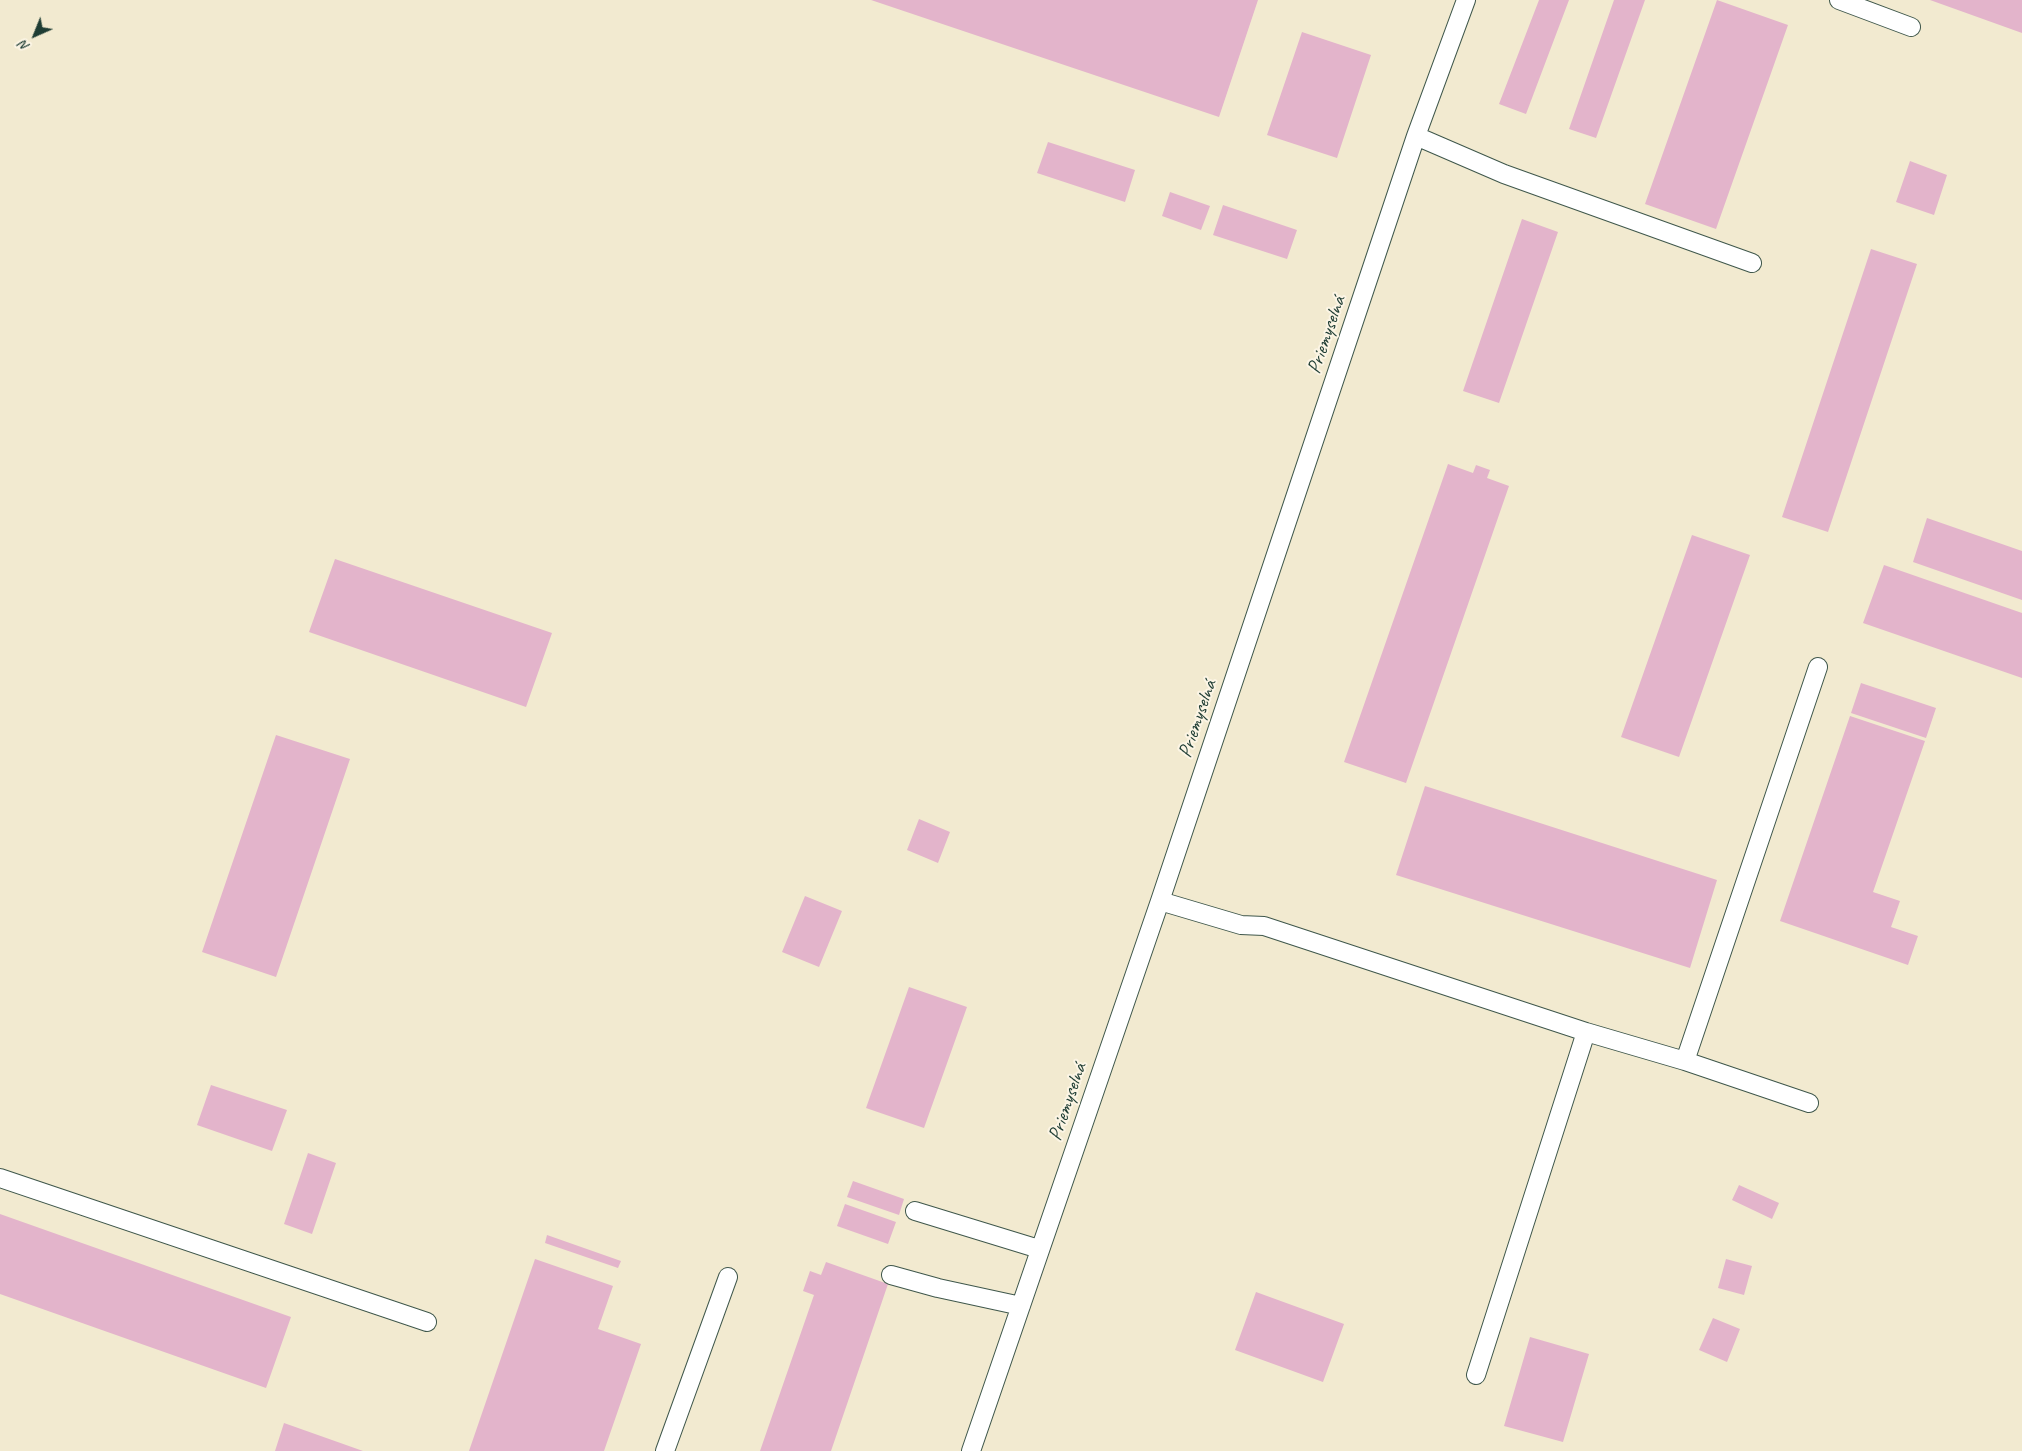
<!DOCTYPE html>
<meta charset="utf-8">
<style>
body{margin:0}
#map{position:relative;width:2022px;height:1451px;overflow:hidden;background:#f2ead0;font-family:Caveat,sans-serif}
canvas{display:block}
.north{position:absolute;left:10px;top:10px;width:50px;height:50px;-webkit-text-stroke:4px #fcf5e5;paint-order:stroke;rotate:224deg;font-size:14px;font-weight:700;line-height:20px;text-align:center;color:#1f3d34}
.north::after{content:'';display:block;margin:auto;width:18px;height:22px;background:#1f3d34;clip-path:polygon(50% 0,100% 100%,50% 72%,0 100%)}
</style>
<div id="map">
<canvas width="2022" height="1451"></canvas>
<div class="north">N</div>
</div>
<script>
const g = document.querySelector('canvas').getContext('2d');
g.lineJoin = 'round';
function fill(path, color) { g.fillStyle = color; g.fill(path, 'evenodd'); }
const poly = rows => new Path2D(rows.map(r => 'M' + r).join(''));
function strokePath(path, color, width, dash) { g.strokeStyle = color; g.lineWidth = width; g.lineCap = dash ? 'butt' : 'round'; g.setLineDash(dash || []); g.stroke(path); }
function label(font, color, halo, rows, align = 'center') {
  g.font = font + ' Caveat,sans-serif'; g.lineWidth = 4; g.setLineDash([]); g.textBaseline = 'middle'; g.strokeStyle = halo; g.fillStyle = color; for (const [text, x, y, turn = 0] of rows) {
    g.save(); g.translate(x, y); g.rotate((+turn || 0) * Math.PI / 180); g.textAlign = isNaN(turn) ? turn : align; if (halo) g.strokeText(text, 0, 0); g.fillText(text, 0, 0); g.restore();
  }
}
const building = poly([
 [871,0,1258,0,1219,117],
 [1539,0,1569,0,1526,114,1499,104],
 [1614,0,1645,0,1596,138,1569,129],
 [1717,0,1788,25,1716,229,1645,204],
 [1930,0,2022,0,2022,33],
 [1302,32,1371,55,1337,158,1267,135],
 [1048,142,1135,170,1125,202,1037,173],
 [1910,161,1947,175,1934,215,1896,202],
 [1170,192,1210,206,1201,230,1162,216],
 [1223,205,1297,230,1287,259,1213,235],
 [1522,219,1558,232,1499,403,1463,391],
 [1871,249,1917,264,1828,532,1782,517],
 [1448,464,1473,473,1476,465,1490,470,1487,478,1509,486,1406,783,1344,762],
 [1927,518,2022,551,2022,600,1913,562],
 [1692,535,1750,555,1679,757,1621,737],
 [335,559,552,633,526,707,309,632],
 [1884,565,2022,613,2022,678,1863,623],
 [1861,683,1936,708,1926,738,1851,713],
 [1850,716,1925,741,1873,892,1900,901,1891,927,1918,936,1908,965,1780,921],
 [276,735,350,759,276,977,202,952],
 [1425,786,1717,880,1690,968,1396,875],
 [919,819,950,832,938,863,907,850],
 [805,896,842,911,819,967,782,952],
 [909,987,967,1007,924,1128,866,1108],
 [211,1085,287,1110,272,1151,197,1125],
 [308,1153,336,1163,312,1234,284,1224],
 [853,1181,904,1199,899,1215,847,1197],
 [1739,1185,1779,1203,1772,1219,1732,1200],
 [845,1204,896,1222,888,1244,837,1226],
 [0,1214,291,1317,266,1388,0,1294],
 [547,1235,621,1261,618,1268,545,1243],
 [535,1259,613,1286,598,1329,641,1344,604,1451,469,1451],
 [1726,1259,1752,1266,1744,1295,1718,1288],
 [826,1262,888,1284,831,1451,760,1451,814,1295,803,1291,810,1271,821,1275],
 [1256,1292,1344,1324,1323,1382,1235,1350],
 [1713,1318,1740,1329,1727,1362,1699,1350],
 [1530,1337,1589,1354,1563,1442,1504,1426],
 [284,1423,363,1451,275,1451]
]);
const lane = poly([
 [1839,0,1911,27],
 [1416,136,1504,174,1752,263],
 [1160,901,1241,925,1264,926,1586,1032,1685,1061,1809,1103],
 [1685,1061,1818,667],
 [0,1178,427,1322],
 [915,1211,1039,1249],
 [891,1275,938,1288,1021,1306],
 [1476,1375,1586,1032],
 [665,1451,728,1277],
 [971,1451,1160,901,1416,136,1466,0]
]);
const streetNames = [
 ["Priemyselná",1327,335,-71],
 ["Priemyselná",1198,719,-71],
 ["Priemyselná",1068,1102,-71]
];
fill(building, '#e3b4cb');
strokePath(lane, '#3f574b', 20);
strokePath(lane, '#fff', 18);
label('20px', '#1f3d34', '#fcf5e5', streetNames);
</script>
